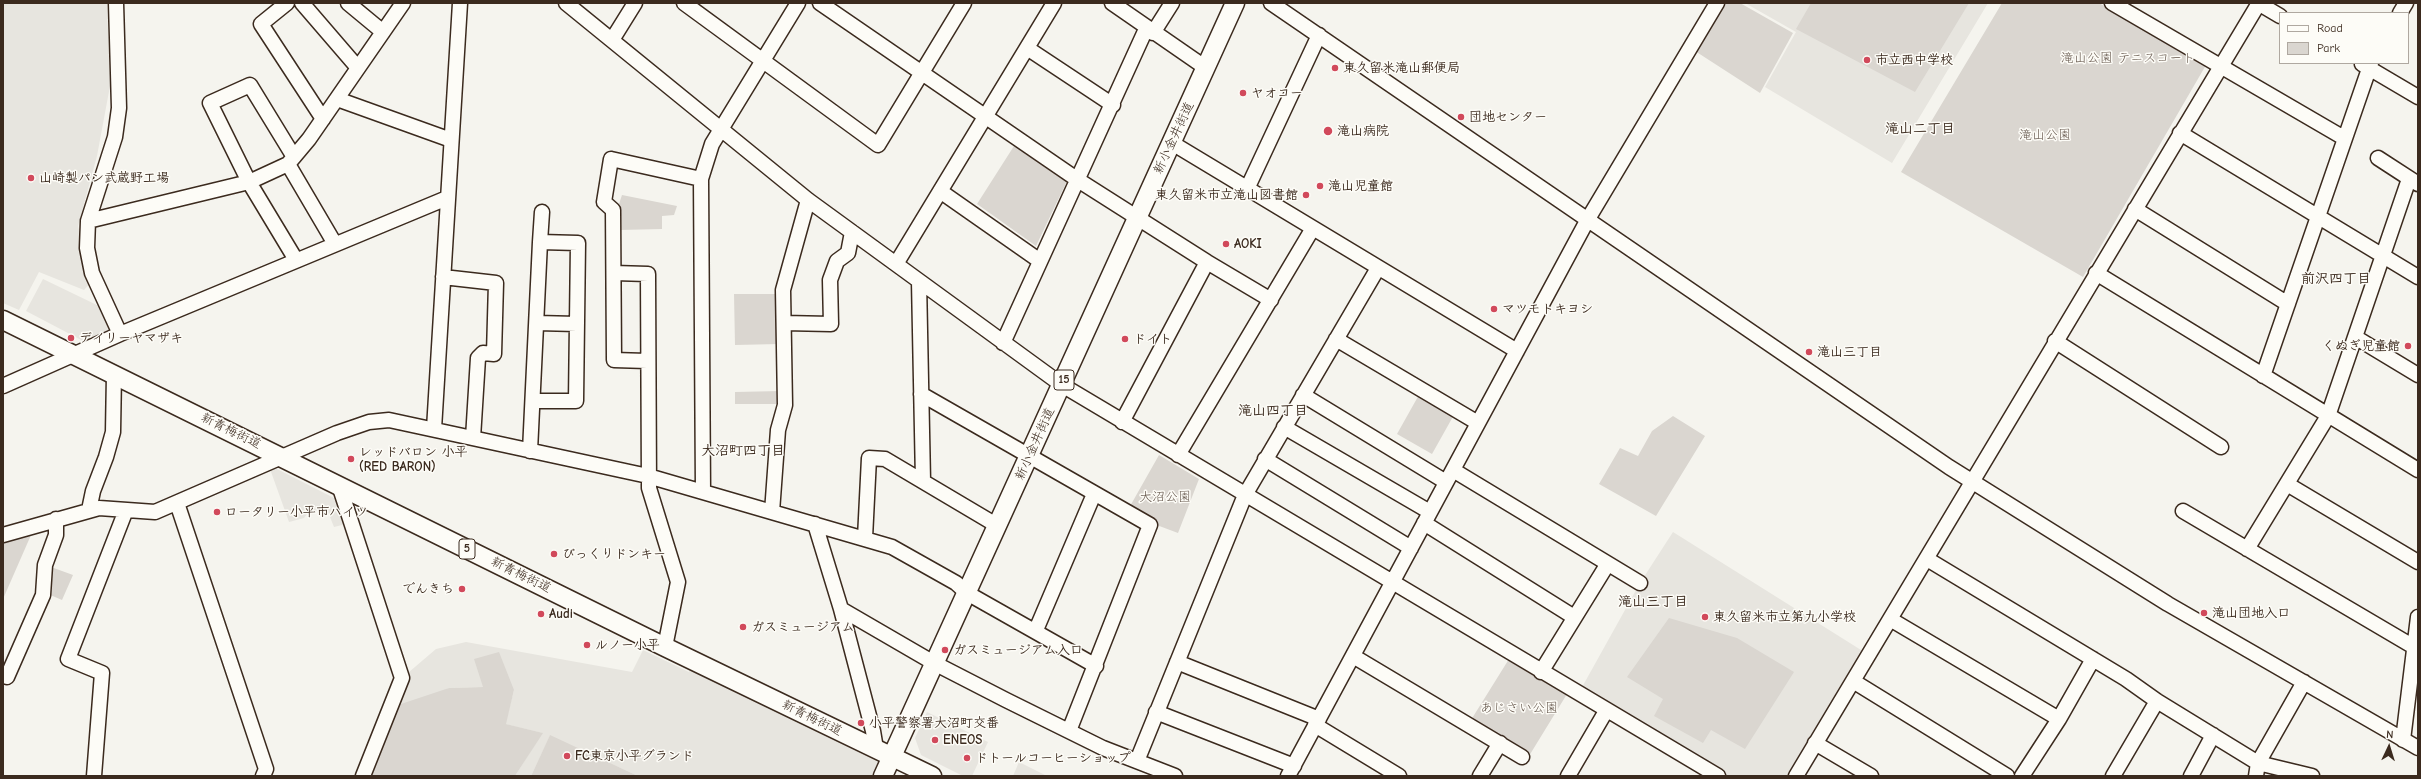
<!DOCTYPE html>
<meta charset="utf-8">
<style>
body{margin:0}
#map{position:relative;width:2421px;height:779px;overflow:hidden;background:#f5f4ee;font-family:"Comic Neue",sans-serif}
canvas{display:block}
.frame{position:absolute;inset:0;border:4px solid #3b2a1e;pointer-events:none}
.legend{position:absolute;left:2279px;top:12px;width:130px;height:52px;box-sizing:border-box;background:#fdfcf7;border:1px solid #afa8a0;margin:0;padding:5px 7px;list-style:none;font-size:12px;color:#3b2a1e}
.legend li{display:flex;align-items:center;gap:8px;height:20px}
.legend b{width:20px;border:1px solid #afa8a0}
.north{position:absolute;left:2369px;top:727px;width:40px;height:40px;-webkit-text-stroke:3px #fdfcf7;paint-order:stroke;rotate:4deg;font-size:11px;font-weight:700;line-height:16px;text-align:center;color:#3b2a1e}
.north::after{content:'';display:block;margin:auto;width:14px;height:18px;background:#3b2a1e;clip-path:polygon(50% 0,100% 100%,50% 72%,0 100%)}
</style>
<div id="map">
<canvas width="2421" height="779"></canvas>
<div class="frame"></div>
<ul class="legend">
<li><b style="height:5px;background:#fdfcf7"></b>Road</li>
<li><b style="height:11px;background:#dad6d0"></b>Park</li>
</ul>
<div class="north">N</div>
</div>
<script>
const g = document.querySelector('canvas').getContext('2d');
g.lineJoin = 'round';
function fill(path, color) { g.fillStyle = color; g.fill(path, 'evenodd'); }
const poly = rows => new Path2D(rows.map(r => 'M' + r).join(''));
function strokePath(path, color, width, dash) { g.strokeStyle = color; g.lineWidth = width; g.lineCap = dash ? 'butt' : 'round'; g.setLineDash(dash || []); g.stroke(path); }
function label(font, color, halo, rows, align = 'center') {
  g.font = font + ' "Comic Neue","Klee One",sans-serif'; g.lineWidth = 3; g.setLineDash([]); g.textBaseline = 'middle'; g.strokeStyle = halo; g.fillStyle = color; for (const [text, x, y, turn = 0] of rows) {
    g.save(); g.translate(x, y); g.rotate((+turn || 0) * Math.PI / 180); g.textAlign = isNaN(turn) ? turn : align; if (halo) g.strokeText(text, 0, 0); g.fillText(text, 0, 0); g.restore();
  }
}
const built = poly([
 [3,3,107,3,110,86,97,156,78,226,92,281,84,290,39,272,19,310,3,303],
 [1745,3,1988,3,1892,163,1765,87,1796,32],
 [43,279,101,307,110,326,106,335,87,343,26,311],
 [275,468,338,500,346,524,334,527,326,507,307,514,304,518,289,522,270,469],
 [1673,532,1869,655,1796,776,1721,776,1581,689,1640,583],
 [466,642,632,672,643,650,689,672,695,661,891,756,883,776,638,776,550,736,531,776,515,776,542,733,505,724,514,690,484,687,449,688,385,720,402,678,436,649],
 [927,712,988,742,972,776,963,776,921,755,915,738],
 [1019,762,1047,776,1013,776]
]);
const green = poly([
 [1722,3,1740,3,1793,33,1760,93,1695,51],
 [1811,3,1969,3,1915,92,1796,29],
 [2002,3,2099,3,2206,65,2083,277,1901,172],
 [1014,146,1068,179,1036,246,977,204],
 [622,195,677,206,674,215,662,216,662,229,620,230,619,204],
 [734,294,777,294,779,344,735,345],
 [781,391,781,404,735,404,735,392],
 [1420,393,1455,413,1432,454,1397,434],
 [1673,416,1705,436,1656,516,1599,484,1620,448,1638,456,1652,431],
 [1159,455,1199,479,1178,533,1154,524,1129,508],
 [31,535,3,599,3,543],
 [51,567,73,575,62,600,48,594],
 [1669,618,1737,638,1794,672,1745,749,1711,730,1703,743,1654,716,1663,699,1627,677],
 [499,652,514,690,506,724,543,733,515,776,368,776,395,706,449,688,483,687,474,659],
 [1509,659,1567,694,1529,756,1471,720],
 [550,735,638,776,531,776]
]);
const minor = poly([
 [116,3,119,108,115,137,88,221,87,248,92,273,120,334],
 [287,3,261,24,323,119],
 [302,3,358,68],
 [348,3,383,32],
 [566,3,808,200,1062,385,1718,776],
 [684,3,878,145,964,3],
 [820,3,1078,180,1207,262,1271,300],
 [1112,3,1206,68],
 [1271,3,1949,467,2168,604,2418,748],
 [2112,3,2344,138],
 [2258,3,2280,16],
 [2400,13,2406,3],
 [1153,33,1172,3],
 [612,40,635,3],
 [1027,48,1113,105],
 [2362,64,2418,97],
 [337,99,451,140],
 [2180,133,2418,277],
 [1172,143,1517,351],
 [294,157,250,85,210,103,249,182,296,260],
 [2378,158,2418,184],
 [288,164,335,244],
 [1247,189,1319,35],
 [940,191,1040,261],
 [2135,209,2288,304],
 [88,221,249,182,288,164,309,139,403,3],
 [540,242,542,212],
 [896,264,1054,3],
 [614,273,648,274,649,488,678,582,665,647],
 [2096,273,2418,470],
 [443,277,496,283,494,354,483,353,478,358,473,438],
 [919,281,923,481],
 [537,323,577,324],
 [784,323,831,324,830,280,837,261,848,253,852,232],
 [2355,337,2418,375],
 [1336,339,1478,423],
 [2055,341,2221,447],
 [1003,343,1146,29],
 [647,361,614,360,613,210,604,202,611,159,701,179],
 [2263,376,2371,63],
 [3,386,120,334,447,198],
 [921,394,1150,525,1069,731],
 [1303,395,1446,482],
 [1122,422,1207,262],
 [1284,427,1430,512],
 [434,429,460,3],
 [530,451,540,242,578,243,576,401,533,401],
 [1178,455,1313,228],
 [1265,459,1411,548],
 [1453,470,1640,583],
 [2287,484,2418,562],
 [339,485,402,678,363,776],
 [703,492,701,179,712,144,798,3],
 [177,503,266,769,263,776],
 [89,510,93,491,106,457,113,432,114,374],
 [2183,511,2414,647],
 [772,512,778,430,785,405,783,290,808,200],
 [1424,523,1574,617],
 [815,524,841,609,873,731,876,749],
 [3,535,99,508,155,512,337,433,369,422,389,420,648,476,892,547,956,583,967,593,1096,666],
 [865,538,869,458,885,459,998,526],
 [2247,549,2328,416,2409,179],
 [1927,559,2126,679,2157,701,2258,763,2312,776],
 [841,609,934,663,1006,700,1103,748,1175,776],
 [1890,619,2059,719],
 [1036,630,1094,494],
 [1353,656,1522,757],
 [1177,662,1319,719],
 [1541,672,1607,565],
 [3,675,7,677,43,595,45,565,56,535,56,519],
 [1853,681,2007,776],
 [1156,712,1294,766],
 [1315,725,1399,776],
 [2403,740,2418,617],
 [1815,743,1871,776],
 [1137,761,1245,495,1378,268],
 [94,776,102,673,68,659,126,510],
 [1288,776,1588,219,1717,3],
 [1480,776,1500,743],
 [1568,776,1606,711],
 [1796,776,2259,3],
 [2022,776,2059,719,2093,659],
 [2113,776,2157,701],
 [2191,776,2213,735],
 [2256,776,2258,763,2304,682]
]);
const major = poly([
 [3,320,665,647,932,776],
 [883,776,1235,3]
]);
const markers = [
 [1867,60,4,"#d1495b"],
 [1335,68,4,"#d1495b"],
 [1243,93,4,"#d1495b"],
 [1461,117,4,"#d1495b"],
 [1328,131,5,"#d1495b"],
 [31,178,4,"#d1495b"],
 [1320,186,4,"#d1495b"],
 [1306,195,4,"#d1495b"],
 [1226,244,4,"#d1495b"],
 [1494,309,4,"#d1495b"],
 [71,338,4,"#d1495b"],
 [1125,339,4,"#d1495b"],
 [2408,346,4,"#d1495b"],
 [1809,352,4,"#d1495b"],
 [351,459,4,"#d1495b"],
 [217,512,4,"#d1495b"],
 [554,554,4,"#d1495b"],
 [462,589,4,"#d1495b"],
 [2204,613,4,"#d1495b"],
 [541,614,4,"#d1495b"],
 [1705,617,4,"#d1495b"],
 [743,627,4,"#d1495b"],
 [587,645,4,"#d1495b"],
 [945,650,4,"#d1495b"],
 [861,723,4,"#d1495b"],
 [935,740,4,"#d1495b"],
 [567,756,4,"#d1495b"],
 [967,758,4,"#d1495b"]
];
const shields = [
 [1064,380,20],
 [467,549,16]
];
const shieldNames = [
 ["15",1064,380],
 ["5",467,549]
];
const parkNames = [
 ["滝山公園 テニスコート",2128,58],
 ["滝山公園",2045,135],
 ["大沼公園",1165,497],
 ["あじさい公園",1519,708]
];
const poiNames = [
 ["市立西中学校",1875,60],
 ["東久留米滝山郵便局",1343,68],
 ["ヤオコー",1251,93],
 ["団地センター",1469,117],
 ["滝山病院",1337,131],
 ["山崎製パン武蔵野工場",39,178],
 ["滝山児童館",1328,186],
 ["東久留米市立滝山図書館",1298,195,"right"],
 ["AOKI",1234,244],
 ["マツモトキヨシ",1502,309],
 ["デイリーヤマザキ",79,338],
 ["ドイト",1133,339],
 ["くぬぎ児童館",2400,346,"right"],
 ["滝山三丁目",1817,352],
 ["レッドバロン 小平",359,452],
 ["(RED BARON)",359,467],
 ["ロータリー小平市ハイツ",225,512],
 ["びっくりドンキー",562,554],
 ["でんきち",454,589,"right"],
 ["滝山団地入口",2212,613],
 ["Audi",549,614],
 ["東久留米市立第九小学校",1713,617],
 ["ガスミュージアム",751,627],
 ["ルノー小平",595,645],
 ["ガスミュージアム入口",953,650],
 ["小平警察署大沼町交番",869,723],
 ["ENEOS",943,740],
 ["FC東京小平グランド",575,756],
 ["ドトールコーヒーショップ",975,758]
];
const streetNames = [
 ["新小金井街道",1174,138,-65],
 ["新青梅街道",231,431,26],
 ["新小金井街道",1035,444,-66],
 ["新青梅街道",521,575,26],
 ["新青梅街道",812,718,26]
];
const neighbourhoodNames = [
 ["滝山二丁目",1920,129],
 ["前沢四丁目",2336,279],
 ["滝山四丁目",1273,411],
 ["大沼町四丁目",743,451],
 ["滝山三丁目",1653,602]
];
fill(built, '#e7e5df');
fill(green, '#dad6d0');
strokePath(minor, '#3b2a1e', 17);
strokePath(major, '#3b2a1e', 21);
strokePath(minor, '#fdfcf7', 14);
strokePath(major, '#fdfcf7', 18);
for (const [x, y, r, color] of markers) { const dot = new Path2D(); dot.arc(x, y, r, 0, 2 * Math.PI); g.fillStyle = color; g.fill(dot); strokePath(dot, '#fdfcf7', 1.5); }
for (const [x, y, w] of shields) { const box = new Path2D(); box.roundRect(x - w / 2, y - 10, w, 20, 3); g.fillStyle = '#fdfcf7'; g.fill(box); strokePath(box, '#3b2a1e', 1); }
label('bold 12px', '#3b2a1e', null, shieldNames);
label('13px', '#63554a', '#fdfcf7', parkNames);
label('bold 13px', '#3b2a1e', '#fdfcf7', poiNames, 'left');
label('13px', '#3b2a1e', '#fdfcf7', streetNames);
label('bold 14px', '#3b2a1e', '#fdfcf7', neighbourhoodNames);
</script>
